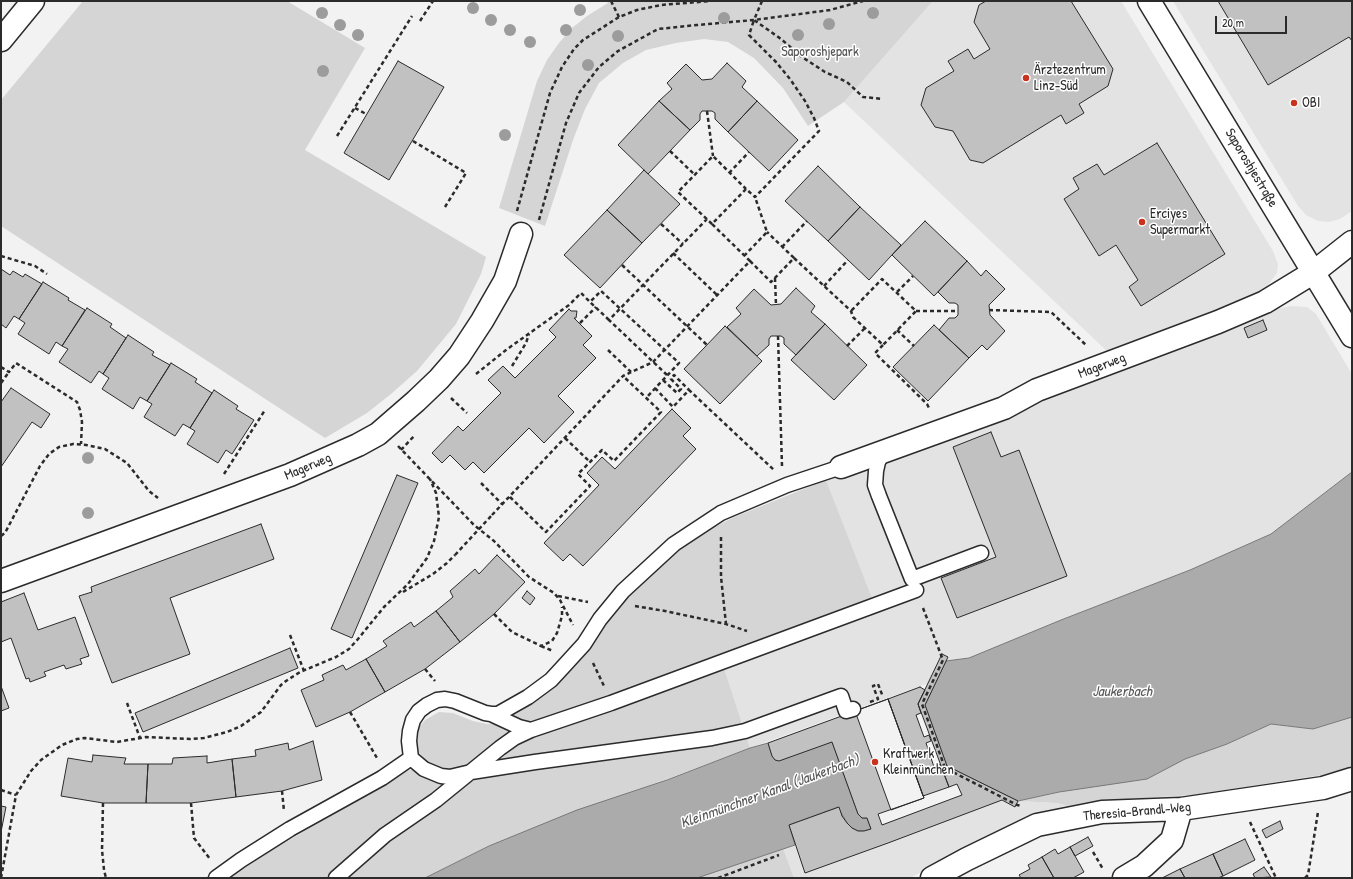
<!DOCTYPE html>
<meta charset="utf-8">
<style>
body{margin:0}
#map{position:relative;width:1353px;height:879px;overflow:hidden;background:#f2f2f2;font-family:"Patrick Hand",sans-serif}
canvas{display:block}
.frame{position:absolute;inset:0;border:2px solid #2b2b2b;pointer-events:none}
.scale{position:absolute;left:1215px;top:16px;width:72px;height:18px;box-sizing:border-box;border:2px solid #2b2b2b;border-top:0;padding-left:5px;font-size:12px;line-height:14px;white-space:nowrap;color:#2b2b2b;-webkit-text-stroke:3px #fff;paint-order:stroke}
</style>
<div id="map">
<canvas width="1353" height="879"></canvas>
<div class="frame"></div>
<div class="scale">20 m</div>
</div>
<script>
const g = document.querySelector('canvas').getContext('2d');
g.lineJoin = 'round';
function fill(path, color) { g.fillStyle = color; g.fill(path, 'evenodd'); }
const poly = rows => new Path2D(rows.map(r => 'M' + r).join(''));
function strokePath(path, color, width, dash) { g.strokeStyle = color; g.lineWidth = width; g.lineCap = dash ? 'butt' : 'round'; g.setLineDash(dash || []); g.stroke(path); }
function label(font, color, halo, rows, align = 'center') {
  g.font = font + ' "Patrick Hand",sans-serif'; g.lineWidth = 3; g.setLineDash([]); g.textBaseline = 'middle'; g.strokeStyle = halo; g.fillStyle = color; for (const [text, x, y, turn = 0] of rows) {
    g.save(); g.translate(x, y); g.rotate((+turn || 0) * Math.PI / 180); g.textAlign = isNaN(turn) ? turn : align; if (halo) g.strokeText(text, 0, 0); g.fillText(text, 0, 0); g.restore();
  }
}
const built = poly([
 [933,1,1121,1,1273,251,1278,264,1277,273,1262,293,1109,353,844,102],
 [1173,1,1352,1,1352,211,1340,219,1329,222,1318,221,1306,215,1298,206],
 [1291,306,1307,307,1316,314,1352,374,1352,472,1271,534,1190,570,1061,620,969,658,946,661,937,680,750,748,724,668,877,613,826,480,1272,310],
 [986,786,1018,801,1057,803,1068,806,1041,815,980,841,910,878,794,878,783,848,795,844,789,825,839,807,864,831]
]);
const green = poly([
 [83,1,287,1,365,48,305,150,486,257,481,274,456,324,417,371,391,394,367,413,325,438,1,226,1,100],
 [607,1,933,1,844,102,808,126,783,88,754,58,728,42,704,39,676,43,646,50,623,63,599,83,585,109,573,140,545,226,499,208,537,81,547,60,559,43,572,28,587,16,608,3],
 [826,480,873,601,519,730,504,736,478,759,461,768,447,771,435,769,418,752,415,739,417,730,425,720,439,712,453,713,473,721,487,724,500,723,521,711,548,692,573,667,626,595,650,571,694,538,732,518],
 [724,668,750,748,489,846,425,878,230,878,272,850,376,790,409,770,418,770,453,793,497,756,522,740],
 [1352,717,1352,767,1322,775,1192,795,1093,801,1068,806,1057,803,1018,801,1059,792,1185,759,1227,744,1271,724,1313,729],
 [783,848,794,878,697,878]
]);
const water = poly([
 [1352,472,1352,717,1313,729,1271,724,1227,744,1185,759,1147,779,1059,792,1018,801,947,766,925,705,946,661,969,658,1061,620,1190,570,1271,534,1352,472],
 [832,742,858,814,862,818,867,818,871,829,864,831,858,831,852,828,847,823,838,807,789,825,795,845,697,878,425,878,489,846,577,810,667,780,750,748,768,743,772,756,832,742]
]);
const building = poly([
 [986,1,1071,1,1113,69,1108,86,1079,104,1084,113,1066,124,1061,115,983,163,970,160,953,131,935,127,921,105,926,88,954,71,948,61,968,49,974,59,990,49,974,22,979,5,986,1],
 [1218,1,1352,1,1352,41,1349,37,1268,85,1218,1],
 [398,61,444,87,389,180,344,153,398,61],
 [727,63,746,81,742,87,757,101,728,132,715,119,715,113,712,111,702,111,700,114,700,120,690,130,659,101,672,89,667,83,686,64,702,80,712,79,727,63],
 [659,101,690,130,648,174,618,145,659,101],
 [757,101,798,140,769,171,728,132,757,101],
 [1157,143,1225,254,1141,306,1129,287,1138,280,1116,245,1099,256,1064,199,1079,189,1073,178,1097,164,1104,175,1157,143],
 [818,166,860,207,828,241,785,201,818,166],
 [644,170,680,204,642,243,607,210,644,170],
 [860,207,901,245,869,280,828,241,860,207],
 [607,210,642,243,600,288,564,255,607,210],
 [925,221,967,261,934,296,892,255,925,221],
 [967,261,981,276,986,270,1005,289,989,305,990,315,1005,331,987,350,982,345,969,358,939,330,949,318,955,318,958,315,958,305,955,303,949,303,938,292,967,261],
 [1,269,10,275,13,271,23,277,25,274,42,284,19,319,14,316,6,328,1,324,1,269],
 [43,282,69,298,68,300,85,310,62,346,56,342,49,354,18,334,25,323,19,319,43,282],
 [796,288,815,306,811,312,825,324,796,355,784,344,784,338,781,336,771,336,769,339,769,345,757,356,727,327,741,314,736,308,754,289,771,305,781,304,796,288],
 [87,308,112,324,110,327,126,338,103,374,99,371,91,383,59,362,68,349,62,346,87,308],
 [569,309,571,311,577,311,576,318,574,318,592,336,583,345,596,358,558,396,574,412,544,443,529,428,484,473,473,462,465,470,450,455,442,463,432,453,458,426,463,431,501,393,488,380,503,366,515,378,556,337,549,330,569,309],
 [1263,320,1267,330,1248,338,1244,328,1263,320],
 [825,324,867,365,834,400,791,360,825,324],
 [934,325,969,358,928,401,893,367,934,325],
 [725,326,762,361,720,404,684,369,725,326],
 [128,335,154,352,152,355,170,365,147,401,140,397,133,409,102,389,109,378,103,374,128,335],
 [171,363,197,379,195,382,212,393,190,428,183,424,175,436,144,417,152,404,147,401,171,363],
 [11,388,50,414,41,428,32,422,1,467,1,402,11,388],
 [214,390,238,406,236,409,254,420,232,454,226,450,218,463,187,444,195,431,190,428,214,390],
 [672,409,691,428,683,436,696,449,583,566,570,554,563,561,544,543,599,485,587,473,602,457,615,469,672,409],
 [991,432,1001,457,1019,450,1067,576,957,618,941,578,996,557,953,447,991,432],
 [397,475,418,483,352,638,331,629,397,475],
 [261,524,274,559,170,598,190,654,112,683,79,596,92,592,91,587,261,524],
 [497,555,525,582,494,614,460,642,436,611,453,597,450,591,475,569,479,574,497,555],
 [527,591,535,598,530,605,522,598,527,591],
 [24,593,38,630,75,617,89,656,80,659,82,664,66,669,64,665,44,672,46,676,30,682,29,678,26,679,11,638,1,642,1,602,24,593],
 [436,611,460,642,425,669,385,692,366,659,387,646,383,641,411,622,414,627,436,611],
 [290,648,298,668,143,732,135,713,290,648],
 [942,654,948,657,925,705,947,766,1018,801,1015,807,1002,800,888,843,805,873,789,825,839,807,842,816,847,823,852,828,858,831,864,831,871,829,867,818,862,818,858,814,832,742,779,761,775,760,772,756,768,743,888,699,924,798,878,814,882,825,962,795,957,784,949,787,918,704,942,654],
 [366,659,385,692,350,712,316,727,301,690,324,680,322,675,343,665,346,670,366,659],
 [1,686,9,708,1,711,1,686],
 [920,687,925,690,918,704,921,713,916,715,924,737,929,735,931,741,926,743,934,767,940,764,949,787,923,796,888,699,920,687],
 [888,699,924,798,891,810,855,711,888,699],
 [313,741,322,780,282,791,236,797,232,759,256,756,255,750,288,743,289,750,313,741],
 [93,755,126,758,124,764,148,764,146,803,103,803,61,796,68,758,92,762,93,755],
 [207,756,207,763,232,759,236,797,191,803,146,803,148,764,172,764,173,758,207,756],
 [1,806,6,807,1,832,1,806],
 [1280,821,1283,829,1266,838,1262,830,1280,821],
 [1088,837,1093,846,1075,856,1070,847,1088,837],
 [1245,839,1255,860,1223,876,1213,854,1245,839],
 [1070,847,1084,872,1073,878,1054,878,1042,857,1055,849,1058,854,1070,847],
 [1213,854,1223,876,1218,878,1185,878,1180,869,1213,854],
 [1042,857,1054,878,1021,878,1019,875,1030,869,1028,865,1042,857],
 [1264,867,1271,877,1255,878,1253,874,1264,867],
 [1180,869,1185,878,1162,878,1180,869]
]);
const path = poly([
 [611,1,619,17],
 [762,1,754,20,781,39,802,57,825,72,847,82,863,97,883,99],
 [420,21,433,1],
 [355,108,366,114],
 [707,111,713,156],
 [337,136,412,16],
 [413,141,466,173,445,207],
 [670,151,695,175],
 [729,173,749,152],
 [517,211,550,93,562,67,574,49,583,40,619,17,637,10,661,5,711,1],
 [539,220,566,123,579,93,599,67,618,51,658,29,697,25,754,20,830,10,863,1],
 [661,224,683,244],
 [712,224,678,192,713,156,746,189],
 [782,247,807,221],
 [673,253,717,295],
 [1,256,35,266,47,274],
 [744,256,767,232,755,197],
 [794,258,851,311,853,317,883,345,916,311,882,279,851,311],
 [750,261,771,282,794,258,767,232],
 [622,265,707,345],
 [775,278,776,305],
 [824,286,848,260],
 [897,292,913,276],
 [989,310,1051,312,1087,346],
 [916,311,958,311],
 [609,320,590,302,601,291,679,363,646,398],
 [580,323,596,307],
 [897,330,914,346],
 [778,336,782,466],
 [883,345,875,353,927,404,930,410],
 [847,346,865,328],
 [608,350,631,372],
 [512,366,526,343,529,334],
 [1,367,9,372,16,363,77,402,80,410,82,422,81,444],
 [476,374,506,350,569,305,581,293,590,302],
 [667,375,609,320,707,219],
 [663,380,677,393,681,389,671,379,674,375,689,390],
 [1,383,9,372],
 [655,388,673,407,689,390,774,470],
 [451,398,467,413],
 [565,438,590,462],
 [398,446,474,525,494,541,529,577,554,593,560,600,573,625],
 [401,450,415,435],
 [224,474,265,410],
 [481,483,502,504],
 [510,497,546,532,590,486,578,474,602,450,614,461,661,412,623,376],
 [492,515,623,376,653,362,750,261,712,224,746,189,755,197,819,131,814,118,805,101,790,79,776,62,749,35,754,20],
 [1,536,5,533,40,466,49,454,59,447,73,444,86,445,105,449,127,463,149,491,158,498],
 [721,537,721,577,726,624],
 [403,592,433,574,447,563,455,555],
 [558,596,588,602],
 [635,606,665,611,726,624,747,631],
 [923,608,943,660,922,704,945,768,1017,805,1022,806],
 [494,614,512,632,541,646,552,641,557,633,562,616,562,607],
 [290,635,304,671],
 [541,646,553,651],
 [593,663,604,686],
 [425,669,435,681],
 [870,702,878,699,873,686,878,684,883,697],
 [127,703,140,738],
 [350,712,377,758],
 [1,790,16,795],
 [282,791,284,811],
 [103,803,102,850,104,870,106,878],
 [191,803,194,838,210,859],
 [1250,822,1276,878],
 [1093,852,1103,869],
 [1,878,16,795,31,771,41,760,62,745,77,739,85,738,117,742,146,737,190,739,204,738,227,732,241,726,261,712,281,685,286,681,300,672,336,657,349,649,358,639,384,607,408,584,427,558,434,541,439,517,436,493,430,479],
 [718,878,779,855],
 [1305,878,1308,875,1318,812]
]);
const lane = poly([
 [883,452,878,462,876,471,875,485,879,496,912,579,981,553],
 [841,467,787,485,721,513,674,544,623,591,600,619,584,644,563,667,551,680,528,697,498,714,491,714,485,713,455,701,445,699,437,700,427,705,419,711,413,720,410,731,409,741,411,758,424,769,441,776,450,777,471,772,535,762,712,738,745,731,841,696,846,711,853,709],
 [491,714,519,727,531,730],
 [216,878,241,860,290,829,382,778,411,758],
 [336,878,385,835,436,800,500,748,514,738,531,730,611,703,916,590]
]);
const street = poly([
 [1149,1,1352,336],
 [841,467,1004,408,1037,390,1218,322,1265,302,1314,272,1352,242],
 [1,581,290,475,358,445,378,434,416,401,439,379,459,356,482,321,505,281,521,234],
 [932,878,967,859,1037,825,1102,812,1181,809,1323,788,1352,779],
 [1124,878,1144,866,1172,840,1181,809]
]);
const secondary = poly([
 [1,40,33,1]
]);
const pathBridge = poly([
 [455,555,492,515]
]);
const trees = [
 [473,8],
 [580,10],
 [322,13],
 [873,13],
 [724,18],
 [491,20],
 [829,24],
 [340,25],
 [510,30],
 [566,30],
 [358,35],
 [798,35],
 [618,36],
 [530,42],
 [588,65],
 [323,71],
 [505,135],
 [88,458],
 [88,513]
];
const markers = [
 [1026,78,4,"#c8321e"],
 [1294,103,4,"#c8321e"],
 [1142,222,4,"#c8321e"],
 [875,762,4,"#c8321e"]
];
const parkNames = [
 ["Saporoshjepark",820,52]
];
const poiNames = [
 ["Ärztezentrum",1034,70],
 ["Linz-Süd",1034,86],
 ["OBI",1302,103],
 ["Erciyes",1150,214],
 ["Supermarkt",1150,230],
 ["Kraftwerk",883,754],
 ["Kleinmünchen",883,770]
];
const streetNames = [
 ["Saporoshjestraße",1251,168,59],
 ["Magerweg",1102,366,-21],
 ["Magerweg",308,467,-23],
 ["Theresia-Brandl-Weg",1137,812,-5]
];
const waterNames = [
 ["Jaukerbach",1122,692],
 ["Kleinmünchner Kanal (Jaukerbach)",770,792,-20]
];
fill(built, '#e3e3e3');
fill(green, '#d5d5d5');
fill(water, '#ababab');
strokePath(water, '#787878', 1);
fill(building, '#c1c1c1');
strokePath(building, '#2b2b2b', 1);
strokePath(lane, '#2b2b2b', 17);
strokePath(street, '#2b2b2b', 25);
strokePath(secondary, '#2b2b2b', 25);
strokePath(path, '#2b2b2b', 2.5, [4, 3]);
strokePath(lane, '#fff', 14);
strokePath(street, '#fff', 22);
strokePath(secondary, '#fff', 22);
strokePath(pathBridge, '#2b2b2b', 2.5, [4, 3]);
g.fillStyle = '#9c9c9c';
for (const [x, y] of trees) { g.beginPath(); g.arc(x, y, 6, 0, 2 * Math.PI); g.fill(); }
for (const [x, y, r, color] of markers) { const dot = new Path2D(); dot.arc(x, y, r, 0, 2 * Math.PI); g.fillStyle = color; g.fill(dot); strokePath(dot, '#fff', 1.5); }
label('14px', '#565656', '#fff', parkNames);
label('14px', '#2b2b2b', '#fff', poiNames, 'left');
label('14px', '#2b2b2b', '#fff', streetNames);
label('italic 15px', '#585858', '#fff', waterNames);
</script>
